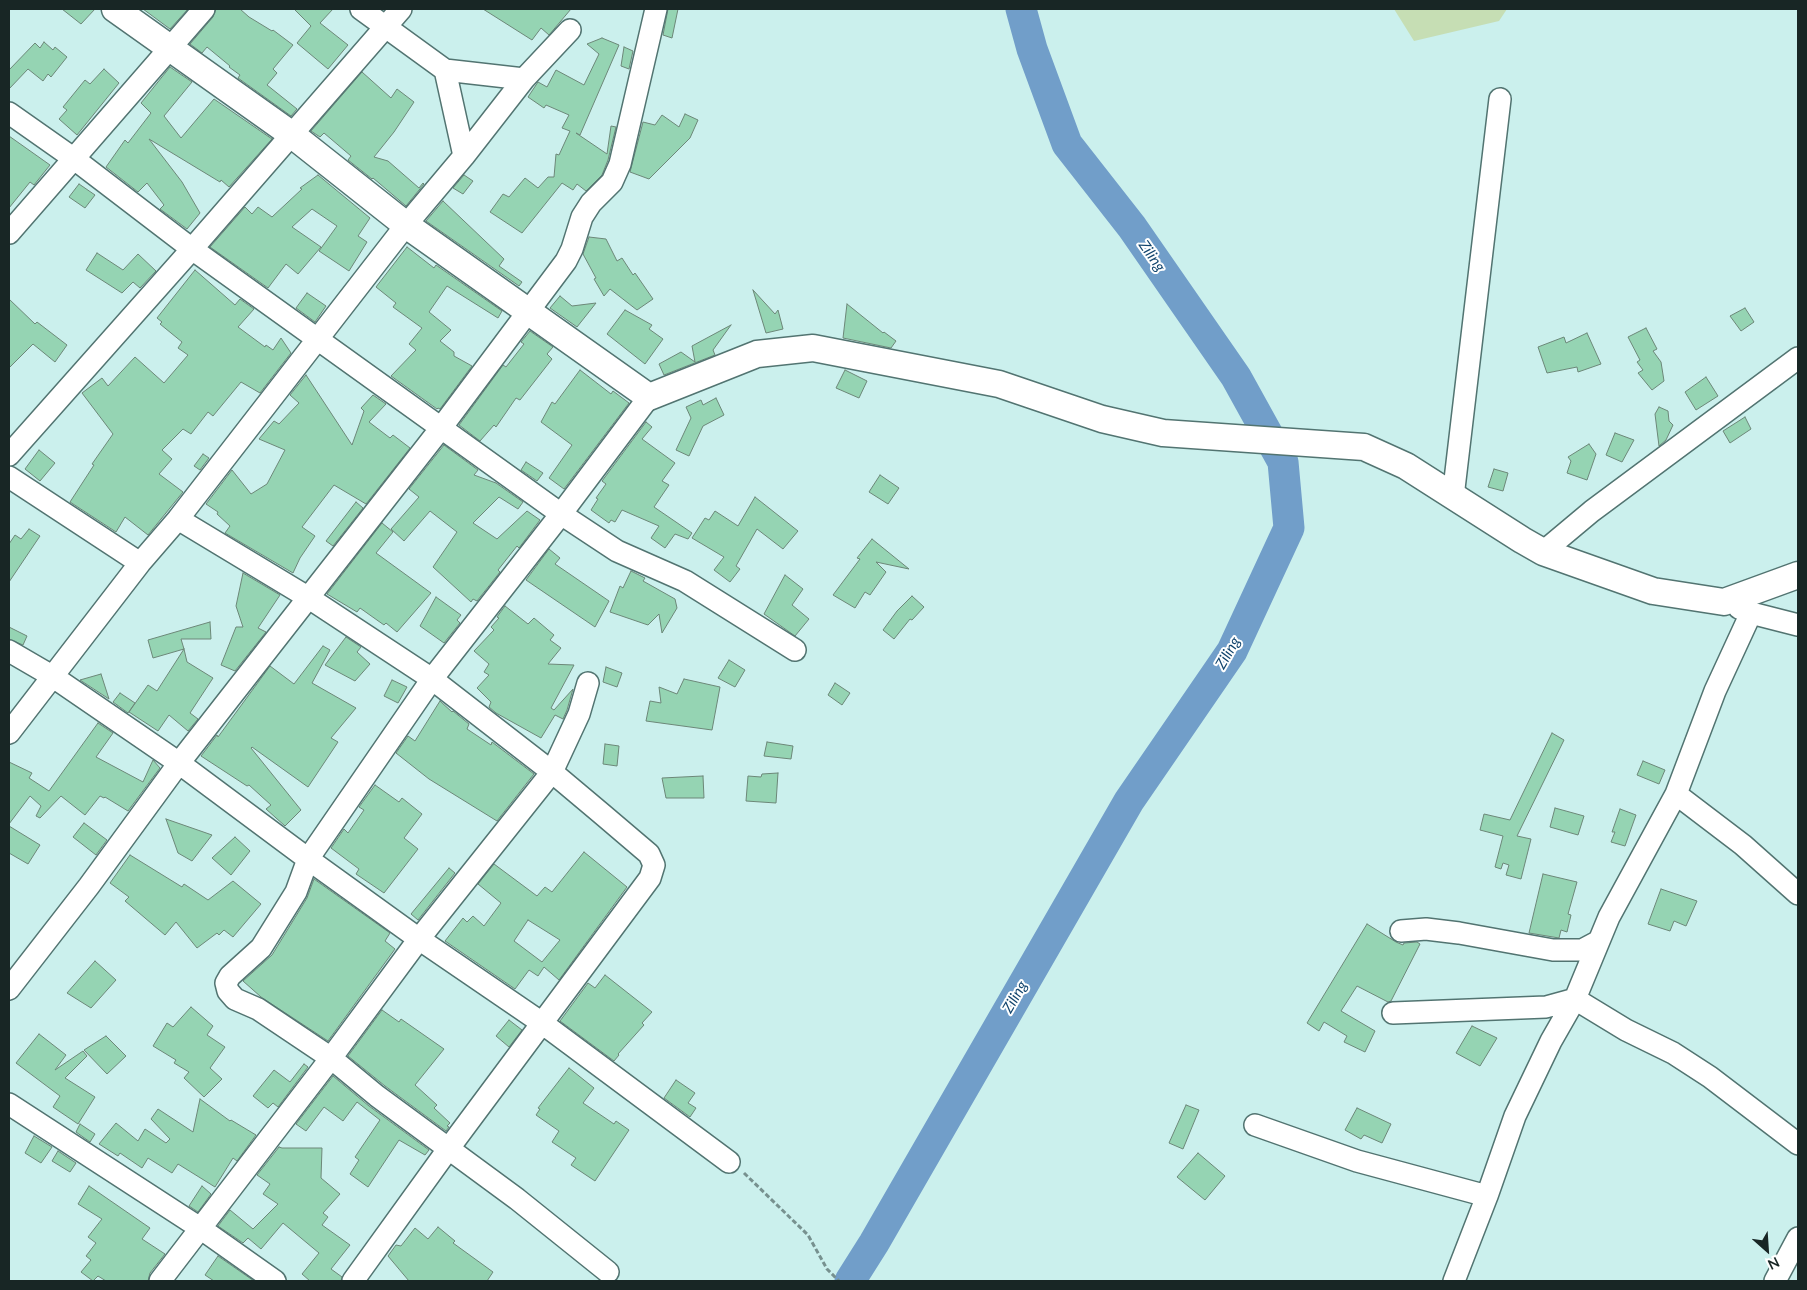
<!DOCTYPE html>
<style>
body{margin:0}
#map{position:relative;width:1807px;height:1290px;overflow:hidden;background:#cbf0ed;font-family:Lato,sans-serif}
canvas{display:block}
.frame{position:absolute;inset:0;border:10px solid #182625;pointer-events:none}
.north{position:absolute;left:1742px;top:1225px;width:50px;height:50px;-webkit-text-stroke:4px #fff;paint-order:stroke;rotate:154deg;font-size:14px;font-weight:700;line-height:20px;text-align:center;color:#182625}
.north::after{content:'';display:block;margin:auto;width:18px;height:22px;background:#182625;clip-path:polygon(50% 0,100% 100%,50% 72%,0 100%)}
</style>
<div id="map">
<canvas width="1807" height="1290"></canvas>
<div class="frame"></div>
<div class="north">N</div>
</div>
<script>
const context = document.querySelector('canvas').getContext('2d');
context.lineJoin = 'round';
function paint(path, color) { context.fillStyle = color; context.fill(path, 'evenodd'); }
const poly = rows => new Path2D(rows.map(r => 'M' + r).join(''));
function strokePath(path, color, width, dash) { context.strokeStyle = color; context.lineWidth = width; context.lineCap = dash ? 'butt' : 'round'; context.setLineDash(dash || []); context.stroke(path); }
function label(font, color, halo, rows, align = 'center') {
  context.font = font + ' Lato,sans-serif'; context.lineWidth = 4; context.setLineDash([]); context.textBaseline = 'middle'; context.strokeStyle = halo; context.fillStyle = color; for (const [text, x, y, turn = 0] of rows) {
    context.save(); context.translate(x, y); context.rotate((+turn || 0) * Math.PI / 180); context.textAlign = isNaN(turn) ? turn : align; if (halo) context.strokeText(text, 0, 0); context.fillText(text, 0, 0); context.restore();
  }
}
paint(poly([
 [1394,9,1507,9,1499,21,1414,41]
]), '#c6deb4');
strokePath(poly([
 [850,1281,874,1243,1129,801,1232,651,1289,528,1283,462,1236,377,1132,227,1067,144,1032,49,1021,9]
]), '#719ec9', 31);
const building = poly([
 [62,9,95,9,81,24,62,9],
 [143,9,188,9,170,29,143,9],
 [216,9,240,9,249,17,272,31,273,30,293,45,273,69,277,73,267,85,297,109,291,116,238,78,240,75,229,67,230,66,207,47,202,53,190,44,213,17,216,9],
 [294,9,333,9,320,23,348,45,328,69,297,43,311,26,294,9],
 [483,9,571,9,549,35,541,28,532,40,483,9],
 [668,9,678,9,672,38,663,35,668,9],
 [602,38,619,45,580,135,576,133,607,154,611,126,616,127,608,160,602,175,586,191,577,184,573,190,562,183,522,233,490,212,503,194,509,197,525,178,538,188,548,177,554,177,556,154,559,155,570,131,562,128,569,115,546,105,544,108,528,97,538,82,547,87,556,70,584,85,599,54,587,44,602,38],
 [44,42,53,50,55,47,67,57,51,77,48,74,43,81,28,69,9,89,9,70,35,43,40,48,44,42],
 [624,47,633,51,629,69,621,66,624,47],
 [170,67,192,82,164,116,181,138,214,99,272,139,229,187,221,180,220,182,149,139,182,182,200,213,187,229,160,209,164,205,147,183,138,192,106,167,125,140,128,143,151,113,141,103,170,67],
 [104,69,119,83,77,135,59,119,67,110,63,107,85,80,90,84,104,69],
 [362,72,391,98,397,89,414,102,394,132,374,157,388,161,419,188,423,183,424,184,406,206,373,178,372,179,348,160,351,156,324,133,320,137,311,131,362,72],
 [685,114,698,120,690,138,649,179,630,172,643,122,655,125,662,115,679,127,685,114],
 [9,136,50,165,34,185,30,182,9,208,9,136],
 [318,175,370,218,358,236,367,242,349,271,319,251,337,226,312,209,292,227,321,247,298,274,286,264,268,288,210,247,245,207,252,214,258,207,272,217,302,189,300,188,318,175],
 [464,175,473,181,463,194,453,188,464,175],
 [79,184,95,195,85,208,69,197,79,184],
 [443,201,504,259,499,266,522,282,519,286,426,221,443,201],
 [589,237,606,239,617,261,622,258,633,275,635,273,653,299,637,310,610,289,604,296,594,279,596,278,583,254,589,237],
 [407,247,434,268,436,265,502,311,498,318,447,286,429,312,451,330,440,341,454,352,454,356,472,366,440,409,438,408,437,409,391,376,416,350,409,344,422,328,393,307,396,303,376,287,407,247],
 [97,253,123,270,138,254,156,271,140,288,133,282,122,293,86,270,97,253],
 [195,270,235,305,240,299,254,309,238,327,265,347,266,345,273,350,281,338,291,353,260,393,241,382,213,416,208,412,191,434,183,429,162,450,172,459,159,474,183,492,148,535,125,517,116,532,70,502,94,465,92,464,113,434,82,393,102,378,108,386,135,357,164,383,188,355,178,348,182,342,160,324,162,322,157,318,195,270],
 [753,290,775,314,778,310,783,329,766,333,753,290],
 [307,293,326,306,315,322,296,308,307,293],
 [560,296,572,306,596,303,577,327,550,308,560,296],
 [9,299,35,324,37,322,67,345,55,362,33,344,9,368,9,299],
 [847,304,883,333,884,332,896,341,891,348,843,338,847,304],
 [1745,308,1754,322,1741,331,1730,316,1745,308],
 [625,310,652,325,649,329,663,339,645,364,607,334,625,310],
 [731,325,713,350,715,355,664,375,659,364,681,352,695,362,692,346,731,325],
 [1646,328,1657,349,1653,351,1661,362,1664,381,1652,390,1638,373,1643,370,1637,362,1640,360,1628,337,1646,328],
 [530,331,553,347,547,354,552,359,520,400,516,398,496,427,494,425,480,441,459,425,503,365,506,367,524,344,521,342,530,331],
 [1587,333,1601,364,1578,372,1577,367,1547,373,1538,347,1564,337,1566,343,1587,333],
 [580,370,611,394,613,391,629,403,564,489,549,478,572,445,541,422,552,402,555,404,580,370],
 [845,370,867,381,859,398,836,388,845,370],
 [306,375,352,445,364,411,361,408,373,395,386,404,369,422,390,438,393,435,410,448,366,504,334,485,302,527,315,536,300,558,293,573,225,533,230,526,217,514,218,512,206,504,232,470,251,494,267,484,285,450,259,439,274,421,279,424,299,403,290,395,306,375],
 [1706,377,1718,396,1696,410,1685,392,1706,377],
 [716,398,724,415,703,426,689,456,676,450,691,418,686,407,701,400,703,405,716,398],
 [1659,407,1668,411,1669,421,1673,425,1666,440,1659,446,1655,414,1659,407],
 [1745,417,1751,429,1730,443,1723,431,1745,417],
 [646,422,652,427,642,439,675,463,662,481,669,485,654,507,692,533,688,539,675,534,665,548,651,538,659,526,622,510,615,522,611,520,609,523,591,510,598,499,596,498,606,484,602,481,646,422],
 [1615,433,1634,440,1622,462,1606,455,1615,433],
 [1589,444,1596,454,1587,480,1567,473,1571,461,1568,457,1589,444],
 [444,445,478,470,474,475,496,483,523,502,518,509,499,497,473,523,497,539,527,511,540,520,519,548,517,546,498,570,500,572,477,601,473,599,471,602,433,567,457,532,430,511,404,541,391,529,419,497,409,489,444,445],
 [39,450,55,463,40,481,25,469,39,450],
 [203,454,209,458,200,470,194,466,203,454],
 [526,462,543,473,537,481,521,470,526,462],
 [1494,469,1508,473,1503,491,1488,487,1494,469],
 [880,475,899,488,888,504,869,492,880,475],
 [755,497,798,531,783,549,757,529,736,566,740,569,730,582,714,570,724,557,692,538,705,518,709,520,715,511,738,526,755,497],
 [356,502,363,508,333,546,326,541,356,502],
 [382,523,393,532,376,553,431,593,397,632,386,623,384,625,360,608,357,612,327,594,382,523],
 [29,529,40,536,9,582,9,544,15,535,21,539,29,529],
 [872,539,909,569,876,562,886,572,870,595,865,592,855,608,833,595,860,559,857,558,872,539],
 [549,549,560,558,555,564,609,601,595,627,526,580,549,549],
 [631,571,645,578,643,581,675,599,677,608,662,633,659,614,648,625,610,612,620,586,623,588,631,571],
 [243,573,280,595,258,628,266,632,235,671,221,665,236,627,243,627,236,606,243,573],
 [785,575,803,589,792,605,809,619,795,636,764,614,785,575],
 [912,596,924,607,912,620,910,619,894,639,883,630,897,611,912,596],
 [436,597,461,615,457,620,460,623,444,643,420,626,436,597],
 [505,606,528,624,534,618,554,635,550,640,561,648,548,664,574,665,551,708,554,710,573,689,567,710,563,719,555,715,541,738,496,713,489,707,491,702,477,688,489,675,484,672,489,664,474,651,494,630,491,627,499,618,497,617,505,606],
 [210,622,211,639,181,639,184,649,153,658,148,640,210,622],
 [9,627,27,636,23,645,9,639,9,627],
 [346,637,361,647,357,652,370,664,355,681,325,665,346,637],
 [323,646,330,650,312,683,356,708,331,738,338,742,308,787,252,747,251,748,301,810,285,826,266,809,271,805,249,785,247,786,201,756,217,735,218,737,270,666,294,684,323,646],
 [184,649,187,662,213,678,190,713,198,719,188,731,169,715,158,731,129,712,148,685,157,691,184,649],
 [729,660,745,670,735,687,718,678,729,660],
 [606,667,622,673,617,687,603,682,606,667],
 [101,674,109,699,80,680,101,674],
 [684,679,720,687,712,730,646,721,650,701,661,703,659,687,677,694,684,679],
 [392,680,407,687,398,703,384,696,392,680],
 [835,683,850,693,842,705,828,695,835,683],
 [120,693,135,703,128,713,113,702,120,693],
 [440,701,452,712,453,711,469,724,467,729,491,745,492,742,534,774,497,821,429,779,396,753,408,736,415,741,440,701],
 [98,723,113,733,96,757,143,782,153,760,160,768,128,811,105,797,104,798,100,796,85,815,61,796,40,818,36,816,41,806,30,796,9,824,9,762,32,773,29,778,49,791,98,723],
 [1552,733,1564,740,1517,836,1531,839,1521,879,1506,875,1509,865,1503,863,1501,869,1495,867,1503,836,1480,830,1484,814,1510,820,1552,733],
 [767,742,793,746,791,759,764,756,767,742],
 [605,744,619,746,617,766,603,764,605,744],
 [1643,761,1665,770,1659,784,1637,775,1643,761],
 [778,773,776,803,746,801,748,776,761,777,762,774,778,773],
 [703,776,704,798,666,798,662,778,703,776],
 [375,785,399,802,402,798,422,814,404,838,418,849,384,893,356,874,359,869,331,848,344,829,348,833,364,810,359,807,375,785],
 [1555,808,1584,816,1578,835,1550,827,1555,808],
 [1620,809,1636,815,1625,846,1611,842,1615,832,1612,832,1620,809],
 [166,819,212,835,192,861,178,853,166,819],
 [84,823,107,840,96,855,73,837,84,823],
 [9,826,40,845,28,864,9,853,9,826],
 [235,837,250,851,231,875,212,858,235,837],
 [584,852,627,887,559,980,544,967,538,976,529,970,515,989,445,941,463,918,467,922,473,916,484,926,501,903,478,884,494,864,537,896,545,887,552,892,584,852],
 [528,920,560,940,542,962,514,941,528,920],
 [130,855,182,887,184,884,208,900,233,881,261,904,233,937,224,930,219,935,217,933,197,948,176,922,165,935,125,901,129,897,110,883,130,855],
 [449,868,455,873,418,920,411,914,449,868],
 [1543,874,1577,882,1568,914,1571,915,1567,932,1561,930,1559,938,1529,933,1543,874],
 [314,879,390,933,385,941,395,949,328,1041,261,997,243,981,272,955,307,898,314,879],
 [1661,889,1697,901,1686,926,1674,921,1670,931,1648,924,1661,889],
 [1367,924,1396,942,1403,945,1404,943,1417,942,1420,944,1391,1001,1388,1002,1357,986,1341,1011,1375,1031,1365,1052,1344,1042,1347,1036,1324,1022,1319,1031,1307,1023,1367,924],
 [95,961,116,980,91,1008,67,993,95,961],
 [605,975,652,1012,642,1023,644,1025,618,1054,619,1055,614,1061,560,1021,588,983,595,988,605,975],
 [191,1007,213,1026,207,1035,225,1047,210,1068,222,1079,204,1097,184,1078,189,1072,174,1063,176,1060,153,1046,167,1023,173,1027,191,1007],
 [382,1010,399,1022,401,1019,444,1049,415,1085,437,1105,434,1108,450,1123,447,1126,449,1127,446,1131,385,1086,348,1056,382,1010],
 [509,1020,522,1030,509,1047,496,1036,509,1020],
 [1472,1026,1497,1038,1480,1066,1456,1053,1472,1026],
 [39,1034,66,1055,55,1070,83,1051,87,1056,65,1078,95,1097,78,1124,53,1107,60,1096,16,1063,39,1034],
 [106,1036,126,1056,107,1074,84,1050,106,1036],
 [304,1064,308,1067,278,1107,273,1103,268,1108,253,1096,274,1070,290,1082,304,1064],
 [569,1068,594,1088,583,1103,614,1124,616,1121,629,1130,595,1181,571,1165,576,1158,552,1142,559,1131,536,1115,540,1109,538,1108,569,1068],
 [333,1076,369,1106,429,1150,425,1155,399,1140,368,1187,350,1174,359,1160,355,1157,380,1120,357,1102,343,1121,324,1107,306,1131,296,1124,333,1076],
 [676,1080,695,1093,688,1103,696,1108,690,1117,664,1098,676,1080],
 [200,1099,230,1121,231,1120,256,1135,237,1161,233,1158,215,1187,178,1164,172,1173,148,1158,142,1168,120,1153,118,1156,99,1144,116,1123,138,1141,145,1129,166,1143,170,1139,151,1119,158,1109,193,1132,200,1099],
 [1186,1105,1199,1110,1183,1149,1169,1143,1186,1105],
 [1357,1108,1391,1124,1382,1143,1364,1135,1361,1139,1345,1130,1357,1108],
 [80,1124,95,1134,90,1142,76,1132,80,1124],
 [34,1136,52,1147,41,1163,25,1153,34,1136],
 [279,1147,282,1148,322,1148,321,1178,340,1194,323,1213,328,1217,322,1225,350,1245,331,1269,342,1277,341,1281,310,1281,302,1274,319,1253,283,1223,261,1249,248,1238,243,1243,218,1226,230,1210,253,1229,278,1204,263,1194,270,1184,257,1175,279,1147],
 [58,1151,76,1163,70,1172,52,1161,58,1151],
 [1198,1153,1225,1176,1205,1200,1177,1177,1198,1153],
 [89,1186,150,1228,142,1239,165,1254,150,1273,148,1281,106,1281,98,1276,93,1281,81,1272,91,1260,86,1256,96,1243,88,1237,102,1219,78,1204,89,1186],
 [202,1186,211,1194,198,1212,189,1206,202,1186],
 [438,1227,455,1241,453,1243,493,1272,487,1281,409,1281,388,1256,396,1245,401,1246,415,1228,428,1239,438,1227],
 [218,1256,254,1281,214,1281,205,1275,218,1256]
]);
paint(building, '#95d4b3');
strokePath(building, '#6c8778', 1);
const minor = poly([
 [361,9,445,70,524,79],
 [445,70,464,156],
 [9,113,73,158,192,249,561,514,617,551,685,581,795,650],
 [9,233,204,9],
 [9,455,192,249,401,9],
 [9,477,140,563],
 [1453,497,1500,99],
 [178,519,309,598,432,679,552,772,602,814,649,854,654,865,650,878,449,1148,353,1281],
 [1543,552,1592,511,1798,358],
 [1739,608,1751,613,1798,625],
 [9,651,52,676,179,763,308,859,419,939,542,1023,729,1162],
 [9,733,140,563,178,519,406,225,464,156,524,79,570,30],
 [1676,794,1743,845,1798,894],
 [1401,931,1426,929,1459,933,1553,950,1582,950,1599,941],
 [9,989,89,886,179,763,441,428,566,261,572,249,582,217,591,203,612,182,620,164,656,9],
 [1393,1013,1546,1007,1575,999,1626,1030,1673,1053,1710,1077,1798,1144],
 [9,1104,200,1228,275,1281],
 [1255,1125,1357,1161,1487,1196],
 [608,1272,517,1199,377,1096,331,1058,258,1009,235,999,228,991,226,983,230,976,261,948,296,892,308,859,432,679,561,514,649,397],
 [160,1281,331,1058,419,939,552,772,579,714,588,683],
 [1454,1281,1487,1196,1515,1116,1551,1041,1575,999,1609,917,1676,794,1715,691,1751,613],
 [1775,1281,1798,1238]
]);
const major = poly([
 [115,9,291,134,406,225,649,397,757,354,813,348,999,384,1102,419,1163,433,1364,447,1406,466,1522,540,1543,552,1653,591,1724,602,1798,575]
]);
strokePath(minor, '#527471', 24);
strokePath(major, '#527471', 29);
strokePath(poly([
 [744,1173,808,1235,827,1269,839,1281]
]), '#77918f', 3, [5, 2.5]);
strokePath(minor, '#fff', 21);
strokePath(major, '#fff', 26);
label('italic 15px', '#12456e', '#fff', [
 ["Ziling",1152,256,55],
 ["Ziling",1228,653,-60],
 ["Ziling",1015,997,-60]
]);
</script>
